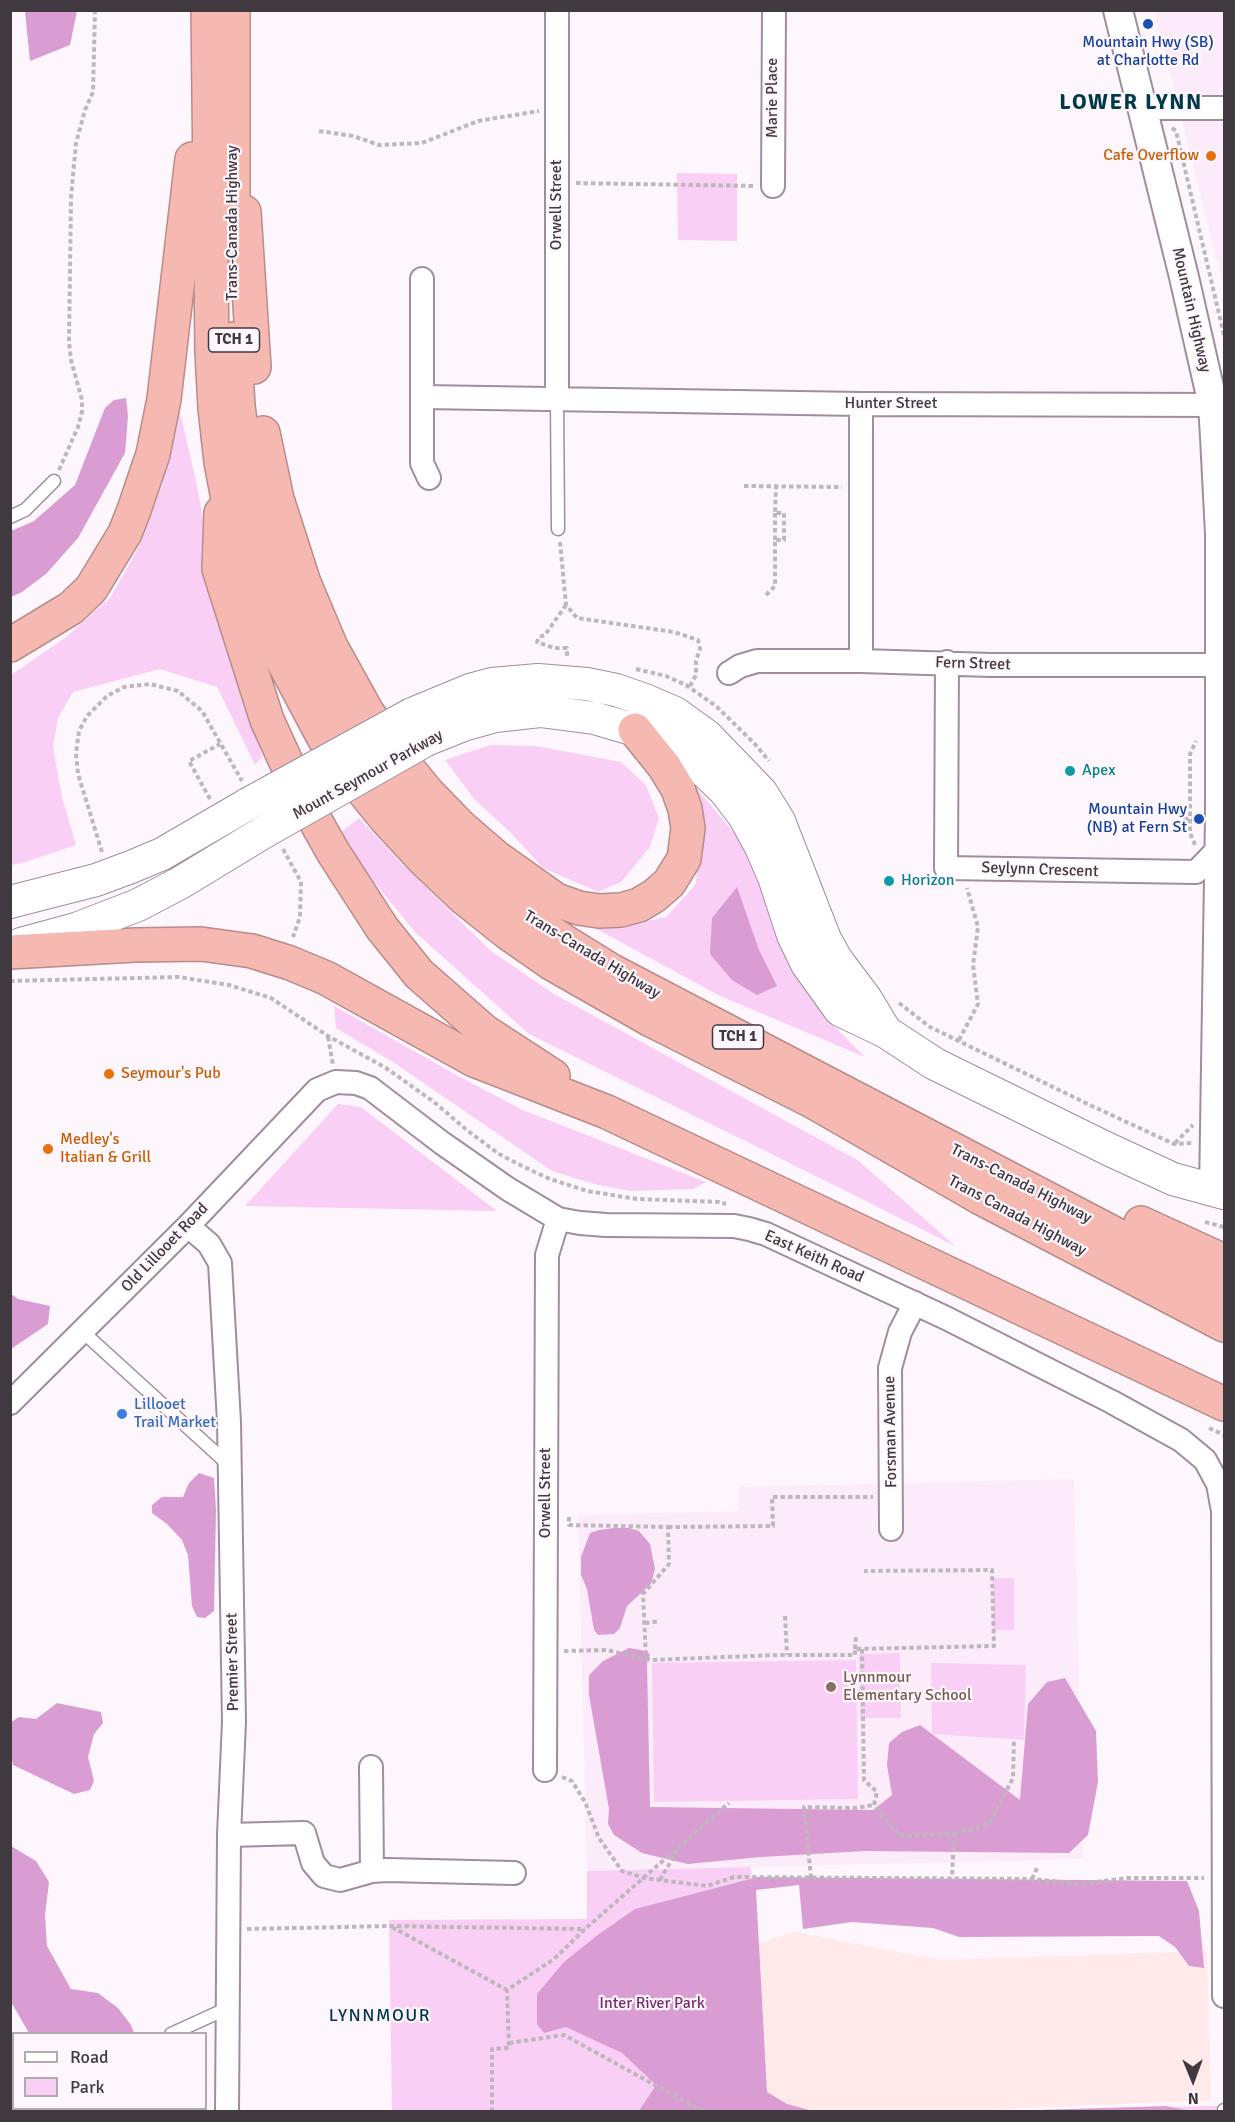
<!DOCTYPE html>
<style>
body{margin:0}
#map{position:relative;width:1235px;height:2122px;overflow:hidden;background:#fef6fd;font-family:Signika,sans-serif}
canvas{display:block}
.frame{position:absolute;inset:0;border:12px solid #413940;pointer-events:none}
.legend{position:absolute;left:12px;top:2032px;width:195px;height:78px;box-sizing:border-box;background:#fef6fd;border:2px solid #b2aab1;margin:0;padding:8px 10px;list-style:none;font-size:18px;color:#413940}
.legend li{display:flex;align-items:center;gap:12px;height:30px}
.legend b{width:30px;border:2px solid #b2aab1}
.north{position:absolute;left:1163px;top:2050px;width:60px;height:60px;-webkit-text-stroke:4px #fef6fd;paint-order:stroke;rotate:179deg;font-size:16px;font-weight:700;line-height:24px;text-align:center;color:#413940}
.north::after{content:'';display:block;margin:auto;width:21px;height:27px;background:#413940;clip-path:polygon(50% 0,100% 100%,50% 72%,0 100%)}
</style>
<div id="map">
<canvas width="1235" height="2122"></canvas>
<div class="frame"></div>
<ul class="legend">
<li><b style="height:8px;background:#fff"></b>Road</li>
<li><b style="height:16px;background:#f9cff5"></b>Park</li>
</ul>
<div class="north">N</div>
</div>
<script>
const context = document.querySelector('canvas').getContext('2d');
context.lineJoin = 'round';
function paint(path, color) { context.fillStyle = color; context.fill(path, 'evenodd'); }
const poly = rows => new Path2D(rows.map(r => 'M' + r).join(''));
function strokePath(path, color, width, dash) { context.strokeStyle = color; context.lineWidth = width; context.lineCap = dash ? 'butt' : 'round'; context.setLineDash(dash || []); context.stroke(path); }
function label(font, color, halo, rows, align = 'center') {
  context.font = font + ' Signika,sans-serif'; context.lineWidth = 4.5; context.setLineDash([]); context.textBaseline = 'middle'; context.strokeStyle = halo; context.fillStyle = color; for (const [text, x, y, turn = 0] of rows) {
    context.save(); context.translate(x, y); context.rotate((+turn || 0) * Math.PI / 180); context.textAlign = isNaN(turn) ? turn : align; if (halo) context.strokeText(text, 0, 0); context.fillText(text, 0, 0); context.restore();
  }
}
paint(poly([
 [1154,11,1224,11,1224,290,1169,68],
 [1074,1479,1083,1859,587,1871,578,1515,739,1511,739,1487]
]), '#fcecfa');
paint(poly([
 [795,1932,940,1960,1207,1951,1211,2100,960,2111,787,2111,767,2093,758,1943]
]), '#ffe9e9');
paint(poly([
 [677,173,737,174,737,241,678,240],
 [177,399,196,481,213,575,262,757,255,765,217,687,160,669,73,692,58,718,53,747,62,797,76,845,22,863,11,865,11,675,65,638,110,598,136,552,162,485],
 [491,745,536,746,621,762,646,785,659,818,650,847,621,882,598,892,543,868,511,833,475,800,445,760],
 [691,782,736,835,758,875,802,978,824,1016,865,1057,720,996,580,920,626,925,666,917,696,884,699,846],
 [359,818,403,865,491,951,554,994,859,1161,955,1246,854,1195,529,1034,416,933,336,836],
 [334,1006,460,1077,523,1110,706,1182,694,1189,630,1191,594,1184,552,1171,393,1062,336,1028],
 [338,1104,361,1107,497,1211,245,1206],
 [993,1578,1014,1578,1014,1630,993,1630],
 [900,1653,901,1718,860,1718,859,1654],
 [856,1660,858,1799,654,1802,652,1663],
 [931,1663,1026,1665,1024,1740,932,1734],
 [751,1867,764,2088,776,2111,392,2111,389,1920,587,1919,587,1871],
 [1204,2106,1224,2106,1224,2112,1056,2112]
]), '#f9cff5');
paint(poly([
 [25,11,77,11,70,45,30,61],
 [126,398,128,416,125,453,78,538,46,574,22,592,11,597,11,531,34,521,75,485,105,408,114,400],
 [737,887,759,950,777,986,757,995,732,980,710,954,712,918],
 [11,1294,18,1299,50,1306,48,1324,11,1349],
 [199,1473,214,1478,216,1510,214,1611,205,1618,197,1617,192,1606,188,1555,182,1540,167,1524,152,1513,152,1505,162,1497,183,1497,189,1483],
 [614,1528,629,1528,639,1531,650,1544,655,1569,651,1584,627,1606,620,1628,614,1634,598,1635,594,1630,587,1589,581,1575,581,1557,590,1533,599,1530],
 [629,1648,641,1650,650,1654,647,1663,650,1807,873,1810,892,1795,887,1765,889,1743,902,1732,920,1725,1020,1800,1028,1704,1047,1682,1065,1678,1096,1731,1098,1782,1088,1835,1069,1853,865,1851,761,1857,688,1864,642,1853,614,1835,608,1824,609,1809,589,1695,589,1675,603,1661],
 [57,1703,101,1712,103,1723,94,1734,88,1757,94,1781,90,1790,74,1794,13,1765,11,1754,11,1722,19,1717,36,1719],
 [11,1846,36,1861,49,1882,45,1915,47,1946,71,1989,98,1993,118,2008,131,2025,134,2033,29,2033,11,2002],
 [758,1877,1187,1881,1199,1911,1204,1968,1189,1966,1175,1947,1159,1936,959,1937,933,1928,852,1922,803,1929,799,1885,756,1890,767,2092,787,2104,813,2111,639,2111,656,2085,622,2053,566,2027,544,2033,537,2024,537,1994,564,1962,599,1934,635,1909],
 [1166,2106,1190,2111,1007,2111]
]), '#d99cd3');
const service = poly([
 [557,400,558,529],
 [10,517,25,510,54,481],
 [83,1332,229,1465],
 [171,2034,228,2008],
 [164,2108,164,2112],
 [1224,2112,1224,2110]
]);
const minor = poly([
 [1141,108,1224,108],
 [773,186,774,10],
 [422,279,422,463,429,478],
 [423,397,861,404,1224,405],
 [557,400,557,10],
 [861,661,861,404],
 [947,662,946,868,1196,872,1219,848],
 [729,673,740,666,757,661,861,661,991,665,1219,665],
 [188,1226,209,1244,220,1263,229,1422,234,1722,229,1835,227,2112],
 [10,1403,188,1226,317,1090,336,1082,356,1083,370,1088,442,1143,508,1189,558,1219,580,1223,606,1225,734,1226,749,1229,766,1234,946,1318,1112,1402,1181,1440,1205,1460,1218,1484,1223,1511,1224,1996],
 [891,1529,890,1368,900,1332,915,1303],
 [371,1767,372,1871],
 [545,1770,547,1255,558,1219],
 [229,1835,304,1833,313,1863,324,1876,340,1880,372,1871,387,1870,514,1873]
]);
const tertiary = poly([
 [1118,10,1184,277,1213,405,1215,437,1220,534,1220,815,1214,1191]
]);
const secondary = poly([
 [412,714,470,690,492,684,538,680,587,684,616,690,645,700,675,713,707,736,761,792,779,821,825,939,836,959,866,999,886,1032],
 [426,740,466,724,495,716,540,711,594,718,635,730,660,741,700,767,725,791,744,816,760,845,774,877,793,935,807,964,840,1010,886,1032,935,1064,1108,1149,1173,1179,1224,1193],
 [10,902,96,880,131,867,162,854,248,804],
 [21,944,76,929,138,905,180,883,264,832]
]);
const motorway = poly([
 [208,10,212,352,215,408,221,462,231,515,246,566,274,644,324,738,352,777,386,819,424,860,464,898,508,933,551,963,651,1020,812,1101,979,1197,1224,1325],
 [244,212,254,367],
 [233,237,233,10],
 [234,339,238,406,245,459,255,510,269,558,302,645,345,725,371,762,405,803,442,843,480,879,523,913,565,942,612,971,1224,1291],
 [263,433,277,499,304,583,331,647,367,712,401,760,427,792,460,826,497,858,556,900,579,908,599,911,621,910,639,905,654,896,669,883,684,859,688,828,685,809,678,789,664,766,635,730],
 [221,513,219,569,267,720,302,797,333,852,382,928,419,974,484,1031,553,1076],
 [10,645,71,608,91,589,125,533,134,510,153,454,164,399,192,159],
 [10,952,135,945,201,944,252,951,290,963,326,978,474,1060,607,1112,1224,1404],
 [1141,1223,1224,1261]
]);
strokePath(service, '#a08d9e', 15);
strokePath(minor, '#a08d9e', 26);
strokePath(tertiary, '#a08d9e', 32);
strokePath(secondary, '#a08d9e', 34);
strokePath(motorway, '#b78c8a', 36);
strokePath(poly([
 [1172,128,1176,131,1224,335],
 [319,131,353,136,379,145,422,143,478,121,539,111],
 [576,183,754,186],
 [59,470,78,427,82,412,82,400,71,360,69,342,71,198,76,143,85,110,93,92,95,10],
 [744,486,842,487],
 [775,513,775,540],
 [560,542,566,605,577,618,674,632,698,640,700,649,696,661,696,675,689,688],
 [766,595,775,586,775,540,784,540,784,513,775,513,776,486],
 [566,605,545,635,539,637,537,642,554,648,567,648,567,658],
 [636,669,666,676,686,685,716,706,754,743,769,761],
 [210,799,189,761,220,744],
 [1184,819,1198,819],
 [1195,845,1190,833,1190,754,1196,741],
 [283,849,301,882,300,917,293,937],
 [102,852,78,774,76,753,79,731,87,716,107,696,124,687,150,684,178,691,202,711,242,781],
 [10,981,179,977,229,985,271,998,328,1036,386,1068,434,1102,468,1131,499,1154,524,1167,550,1179,587,1191,637,1199,719,1202,726,1204],
 [899,1003,930,1027,1092,1106,1174,1144,1192,1143],
 [328,1037,333,1065],
 [959,1040,978,1004,973,965,978,927,967,888],
 [1175,1143,1193,1125],
 [1205,1222,1224,1227],
 [1209,1428,1224,1435],
 [569,1517,569,1525,668,1527,669,1564,643,1594,646,1659],
 [668,1527,773,1526,772,1497,873,1497],
 [785,1616,787,1655],
 [645,1623,660,1621],
 [855,1649,856,1635],
 [862,1649,864,1780,877,1792,874,1805,900,1836,954,1834,952,1878],
 [564,1651,607,1650,651,1660,778,1655,855,1655,855,1649,994,1646,992,1570,864,1571],
 [562,1777,572,1781,585,1802,599,1838,622,1871,644,1878,707,1886,734,1877,1032,1879,1080,1884,1128,1878,1204,1878],
 [954,1834,989,1824,1013,1778,1014,1739],
 [811,1878,804,1807,855,1808,874,1805],
 [1032,1879,1038,1866],
 [660,1880,678,1849],
 [392,1927,507,1990],
 [247,1929,389,1926,585,1929],
 [509,2043,564,2035,704,2112],
 [492,2112,492,2049,509,2048,507,1990,554,1959,585,1929,729,1803]
]), '#bfb7be', 4, [4.5, 3]);
strokePath(service, '#fff', 12);
strokePath(minor, '#fff', 22);
strokePath(tertiary, '#fff', 28);
strokePath(secondary, '#fff', 32);
strokePath(motorway, '#f6b9b2', 33);
const secondaryBridge = poly([
 [248,804,412,714],
 [264,832,426,740]
]);
strokePath(secondaryBridge, '#a08d9e', 34, []);
strokePath(secondaryBridge, '#fff', 32);
for (const [x, y, r, color] of [
 [1148,24,6,"#1a4fb4"],
 [1211,156,6,"#e8710a"],
 [1070,771,6,"#0f9aa8"],
 [1199,819,6,"#1a4fb4"],
 [889,881,6,"#0f9aa8"],
 [109,1074,6,"#e8710a"],
 [48,1149,6,"#e8710a"],
 [122,1414,6,"#3f7fe0"],
 [831,1687,6,"#8d6e63"]
]) { const dot = new Path2D(); dot.arc(x, y, r, 0, 2 * Math.PI); context.fillStyle = color; context.fill(dot); strokePath(dot, '#fef6fd', 2); }
for (const [x, y, w] of [
 [234,340,51],
 [738,1037,51]
]) { const box = new Path2D(); box.roundRect(x - w / 2, y - 12, w, 24, 4.5); context.fillStyle = '#fef6fd'; context.fill(box); strokePath(box, '#413940', 1.5); }
label('bold 15px', '#413940', null, [
 ["TCH 1",234,340],
 ["TCH 1",738,1037]
]);
label('16px', '#164399', '#fef6fd', [
 ["Mountain Hwy (SB)",1148,43],
 ["at Charlotte Rd",1148,61],
 ["Mountain Hwy",1187,810,"right"],
 ["(NB) at Fern St",1187,828,"right"]
]);
label('16px', '#413940', '#fef6fd', [
 ["Marie Place",773,98,-90],
 ["Orwell Street",557,205,-90],
 ["Trans-Canada Highway",233,223,-90],
 ["Mountain Highway",1191,310,77],
 ["Hunter Street",891,404],
 ["Fern Street",973,664,2],
 ["Mount Seymour Parkway",368,775,-29],
 ["Seylynn Crescent",1040,870,2],
 ["Trans-Canada Highway",592,955,31],
 ["Trans-Canada Highway",1021,1184,27],
 ["Trans Canada Highway",1017,1216,28],
 ["Old Lillooet Road",165,1248,-46],
 ["East Keith Road",814,1257,24],
 ["Forsman Avenue",891,1432,-91],
 ["Orwell Street",546,1493,-90],
 ["Premier Street",233,1662,-91]
]);
label('16px', '#c56008', '#fef6fd', [
 ["Cafe Overflow",1199,156,"right"],
 ["Seymour's Pub",121,1074],
 ["Medley's",60,1140],
 ["Italian & Grill",60,1158]
], 'left');
label('16px', '#0d838f', '#fef6fd', [
 ["Apex",1082,771],
 ["Horizon",901,881]
], 'left');
label('16px', '#366cbe', '#fef6fd', [
 ["Lillooet",134,1405],
 ["Trail Market",134,1423]
], 'left');
label('16px', '#785e54', '#fef6fd', [
 ["Lynnmour",843,1678],
 ["Elementary School",843,1696]
], 'left');
label('16px', '#752d71', '#fef6fd', [
 ["Inter River Park",652,2004]
]);
context.letterSpacing = '1.5px';
label('18px', '#003a4a', '#fef6fd', [
 ["LYNNMOUR",380,2016]
]);
context.letterSpacing = '0px';
context.letterSpacing = '1.5px';
label('bold 22px', '#003a4a', '#fef6fd', [
 ["LOWER LYNN",1131,103]
]);
context.letterSpacing = '0px';
</script>
